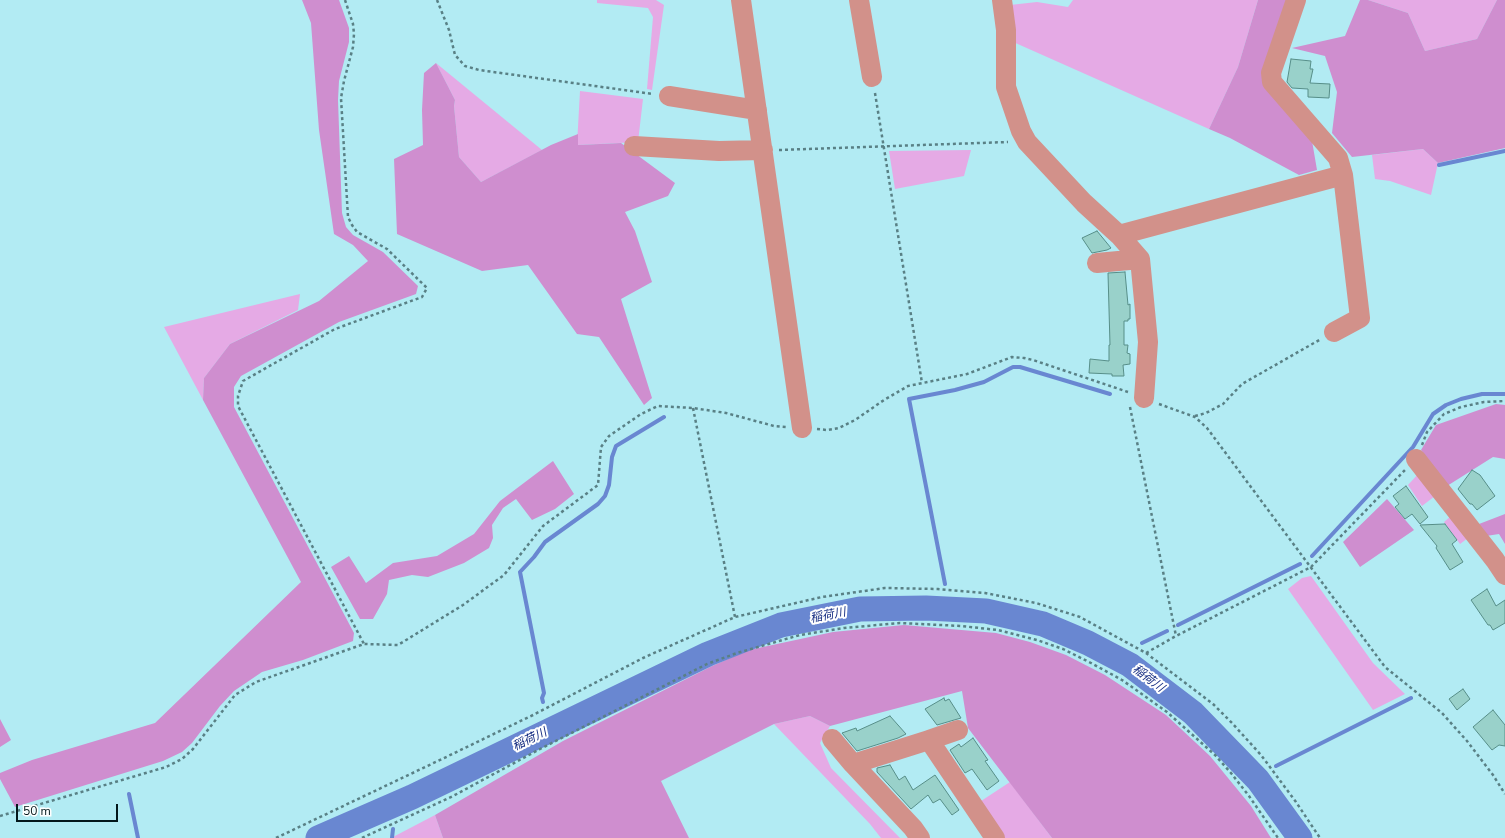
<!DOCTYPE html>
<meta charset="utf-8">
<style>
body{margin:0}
#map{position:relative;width:1505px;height:838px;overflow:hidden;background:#b2ebf3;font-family:"Nunito Sans",sans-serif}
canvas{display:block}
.scale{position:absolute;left:16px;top:804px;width:102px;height:18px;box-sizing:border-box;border:2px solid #02171a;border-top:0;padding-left:5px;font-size:12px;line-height:14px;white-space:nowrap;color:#02171a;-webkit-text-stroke:3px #fff;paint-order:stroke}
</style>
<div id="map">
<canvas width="1505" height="838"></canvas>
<div class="scale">50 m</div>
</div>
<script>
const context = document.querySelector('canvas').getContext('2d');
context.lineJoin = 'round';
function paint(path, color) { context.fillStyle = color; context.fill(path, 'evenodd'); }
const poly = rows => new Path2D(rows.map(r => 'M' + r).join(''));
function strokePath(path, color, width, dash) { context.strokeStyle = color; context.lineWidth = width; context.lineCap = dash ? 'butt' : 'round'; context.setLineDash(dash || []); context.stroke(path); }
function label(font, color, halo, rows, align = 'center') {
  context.font = font + ' "Nunito Sans","Noto Sans JP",sans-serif'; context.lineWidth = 4; context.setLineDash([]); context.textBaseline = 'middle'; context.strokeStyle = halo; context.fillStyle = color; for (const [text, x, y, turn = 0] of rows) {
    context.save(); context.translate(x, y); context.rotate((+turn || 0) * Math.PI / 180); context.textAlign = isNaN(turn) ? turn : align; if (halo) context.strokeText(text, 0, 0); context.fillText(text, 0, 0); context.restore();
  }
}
paint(poly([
 [597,0,656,0,664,5,652,90,647,89,653,17,648,8,597,3],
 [1073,0,1258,0,1238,67,1209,129,1011,41,1010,5,1037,2,1068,7],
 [1368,0,1497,0,1477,39,1425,51,1408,13],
 [436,63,542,150,481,182,459,157,454,106,455,100],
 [580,91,643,99,638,142,577,145],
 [1423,149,1438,163,1431,195,1390,181,1375,179,1372,155],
 [971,150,964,176,895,189,889,151],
 [300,294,298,310,230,344,204,378,203,400,164,327],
 [1419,473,1435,496,1422,506,1408,485],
 [1451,516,1468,538,1460,544,1444,522],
 [1311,576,1373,663,1405,694,1373,710,1288,589,1302,578],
 [810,716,830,726,820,743,831,768,900,838,881,838,870,824,774,724],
 [1010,782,1052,838,1003,838,978,803],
 [435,815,443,838,393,838,393,837]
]), '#e5aae5');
paint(poly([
 [302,0,339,0,349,28,349,42,339,81,338,100,342,213,346,227,353,235,383,252,418,286,416,294,339,322,241,376,234,387,234,407,354,633,353,641,303,660,262,672,234,691,220,706,192,743,182,752,163,761,15,807,0,779,0,773,32,760,155,723,301,582,203,400,204,378,230,344,319,301,368,261,353,245,334,234,319,130,311,23],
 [1258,0,1291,0,1267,70,1311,135,1317,170,1299,175,1230,138,1209,129,1238,67],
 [1360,0,1368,0,1408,13,1425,51,1477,39,1497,0,1505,0,1505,148,1438,163,1423,149,1352,157,1332,133,1337,92,1325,56,1292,48,1345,36],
 [436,63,455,100,454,106,459,157,481,182,551,145,578,134,578,145,621,143,675,183,668,196,625,212,635,231,652,282,621,299,652,398,644,405,599,337,577,334,528,265,482,271,397,234,394,159,423,145,422,110,424,73],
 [1496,404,1505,405,1505,459,1493,457,1447,486,1421,450,1436,425],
 [553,461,574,494,555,509,532,520,516,499,503,508,492,525,493,538,489,548,464,563,428,577,412,575,389,580,387,594,373,619,360,619,331,567,349,556,366,583,393,563,437,556,474,534,500,501],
 [1387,499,1414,530,1360,567,1343,542],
 [1505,514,1505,544,1499,534,1486,536,1479,524],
 [904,625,996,633,1030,642,1066,655,1105,675,1166,715,1210,756,1251,806,1271,838,1052,838,968,728,962,691,830,726,810,716,774,724,661,781,689,838,443,838,435,815,563,741,712,666,749,650,833,632],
 [0,719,11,740,0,747]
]), '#cf8ecf');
strokePath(poly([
 [1439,165,1505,151],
 [1312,556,1413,447,1433,414,1446,405,1461,399,1482,394,1505,394],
 [945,584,909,399,955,390,984,382,1013,367,1020,367,1110,394],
 [1178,625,1300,564],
 [1142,643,1167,631],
 [543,702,542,698,544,693,520,572,534,557,545,542,598,504,605,496,609,485,612,457,616,446,664,417],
 [1276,766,1411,698],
 [129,794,138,838],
 [392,838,393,829]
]), '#6987d1', 4);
strokePath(poly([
 [318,838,412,797,708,654,781,625,860,609,926,608,986,611,1043,624,1088,643,1130,665,1193,713,1258,780,1300,838]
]), '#6987d1', 25);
const building = poly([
 [1291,59,1311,61,1310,69,1313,69,1310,83,1330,84,1329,98,1308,97,1308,89,1292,88,1287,82,1291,59],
 [1097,231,1111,248,1107,250,1092,253,1082,238,1097,231],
 [1125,272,1128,305,1130,304,1130,319,1128,319,1128,321,1124,321,1124,345,1128,345,1127,353,1130,354,1130,364,1123,365,1124,376,1112,376,1112,374,1089,373,1090,359,1109,361,1109,345,1110,345,1108,273,1125,272],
 [1472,470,1480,475,1495,496,1477,510,1472,504,1470,504,1458,489,1472,470],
 [1406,486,1428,517,1420,524,1412,514,1405,519,1395,507,1399,504,1393,496,1406,486],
 [1445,524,1457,540,1452,544,1463,562,1450,570,1436,548,1437,546,1420,525,1445,524],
 [1487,589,1496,606,1505,600,1505,623,1493,630,1490,625,1488,625,1471,600,1487,589],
 [1463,689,1470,699,1457,710,1449,699,1463,689],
 [944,698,945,701,949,699,961,718,937,725,925,709,944,698],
 [1493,710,1505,725,1505,746,1499,745,1492,750,1473,727,1493,710],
 [890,716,906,734,898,738,857,751,842,733,856,728,857,731,890,716],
 [973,738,988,760,985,761,999,781,987,790,972,769,965,773,950,750,959,744,961,747,973,738],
 [890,765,899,780,905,776,913,790,935,775,959,810,952,815,940,799,933,803,928,795,911,809,877,772,877,768,890,765]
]);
paint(building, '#99d1ca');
strokePath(building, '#578e88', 1);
strokePath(poly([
 [345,0,353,24,354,34,353,47,344,81,341,98,348,217,352,225,357,232,387,249,427,288,422,297,335,329,243,381,238,396,238,406,364,644],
 [437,0,449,30,455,55,465,66,479,70,653,94],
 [875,93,922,383],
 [779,150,1008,142],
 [1159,404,1195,417,1207,428,1385,667,1442,713,1467,741,1493,775,1505,794],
 [1130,407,1176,636],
 [693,408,735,617],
 [1195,416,1206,413,1223,404,1242,384,1321,339],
 [817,429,827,430,839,428,855,420,884,400,908,386,967,374,1012,357,1024,358,1033,360,1128,392],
 [1422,445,1427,432,1444,414,1461,407,1484,402,1505,401],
 [1146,653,1213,704,1232,723,1261,755,1296,802,1320,838],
 [0,816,166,767,182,759,193,749,235,695,256,682,364,644,398,645,463,605,504,575,543,526,598,485,601,447,609,436,641,414,658,406,693,408,726,413,774,426,786,427],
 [276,838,442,759,533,715,643,658,735,617,822,597,885,588,938,589,985,593,1036,603,1080,617,1146,653,1176,636,1311,567,1405,470],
 [362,838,453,796,540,749,707,664,737,653,800,635,844,628,900,623,961,626,998,630,1037,640,1063,649,1091,663,1122,680,1167,712,1215,755,1231,773,1249,796,1278,838]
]), '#598085', 2.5, [3, 3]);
strokePath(poly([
 [741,0,802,428],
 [859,0,872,77],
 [1002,0,1006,30,1006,87,1021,131,1027,142,1084,203,1119,235,1140,259,1148,342,1144,398],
 [1296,0,1271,73,1272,82,1338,158,1343,175,1360,318,1334,332],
 [669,96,757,110],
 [634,146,719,151,763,150],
 [1119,235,1343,175],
 [1097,263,1140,259],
 [1416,459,1495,560,1505,575],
 [832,739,853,764],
 [929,740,958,730],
 [920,838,913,828,853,764,929,740,995,838]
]), '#d2918a', 20);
label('italic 12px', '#152c81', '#fff', [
 ["稲荷川",828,616,-11],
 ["稲荷川",1148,679,37],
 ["稲荷川",530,740,-26]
]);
</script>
